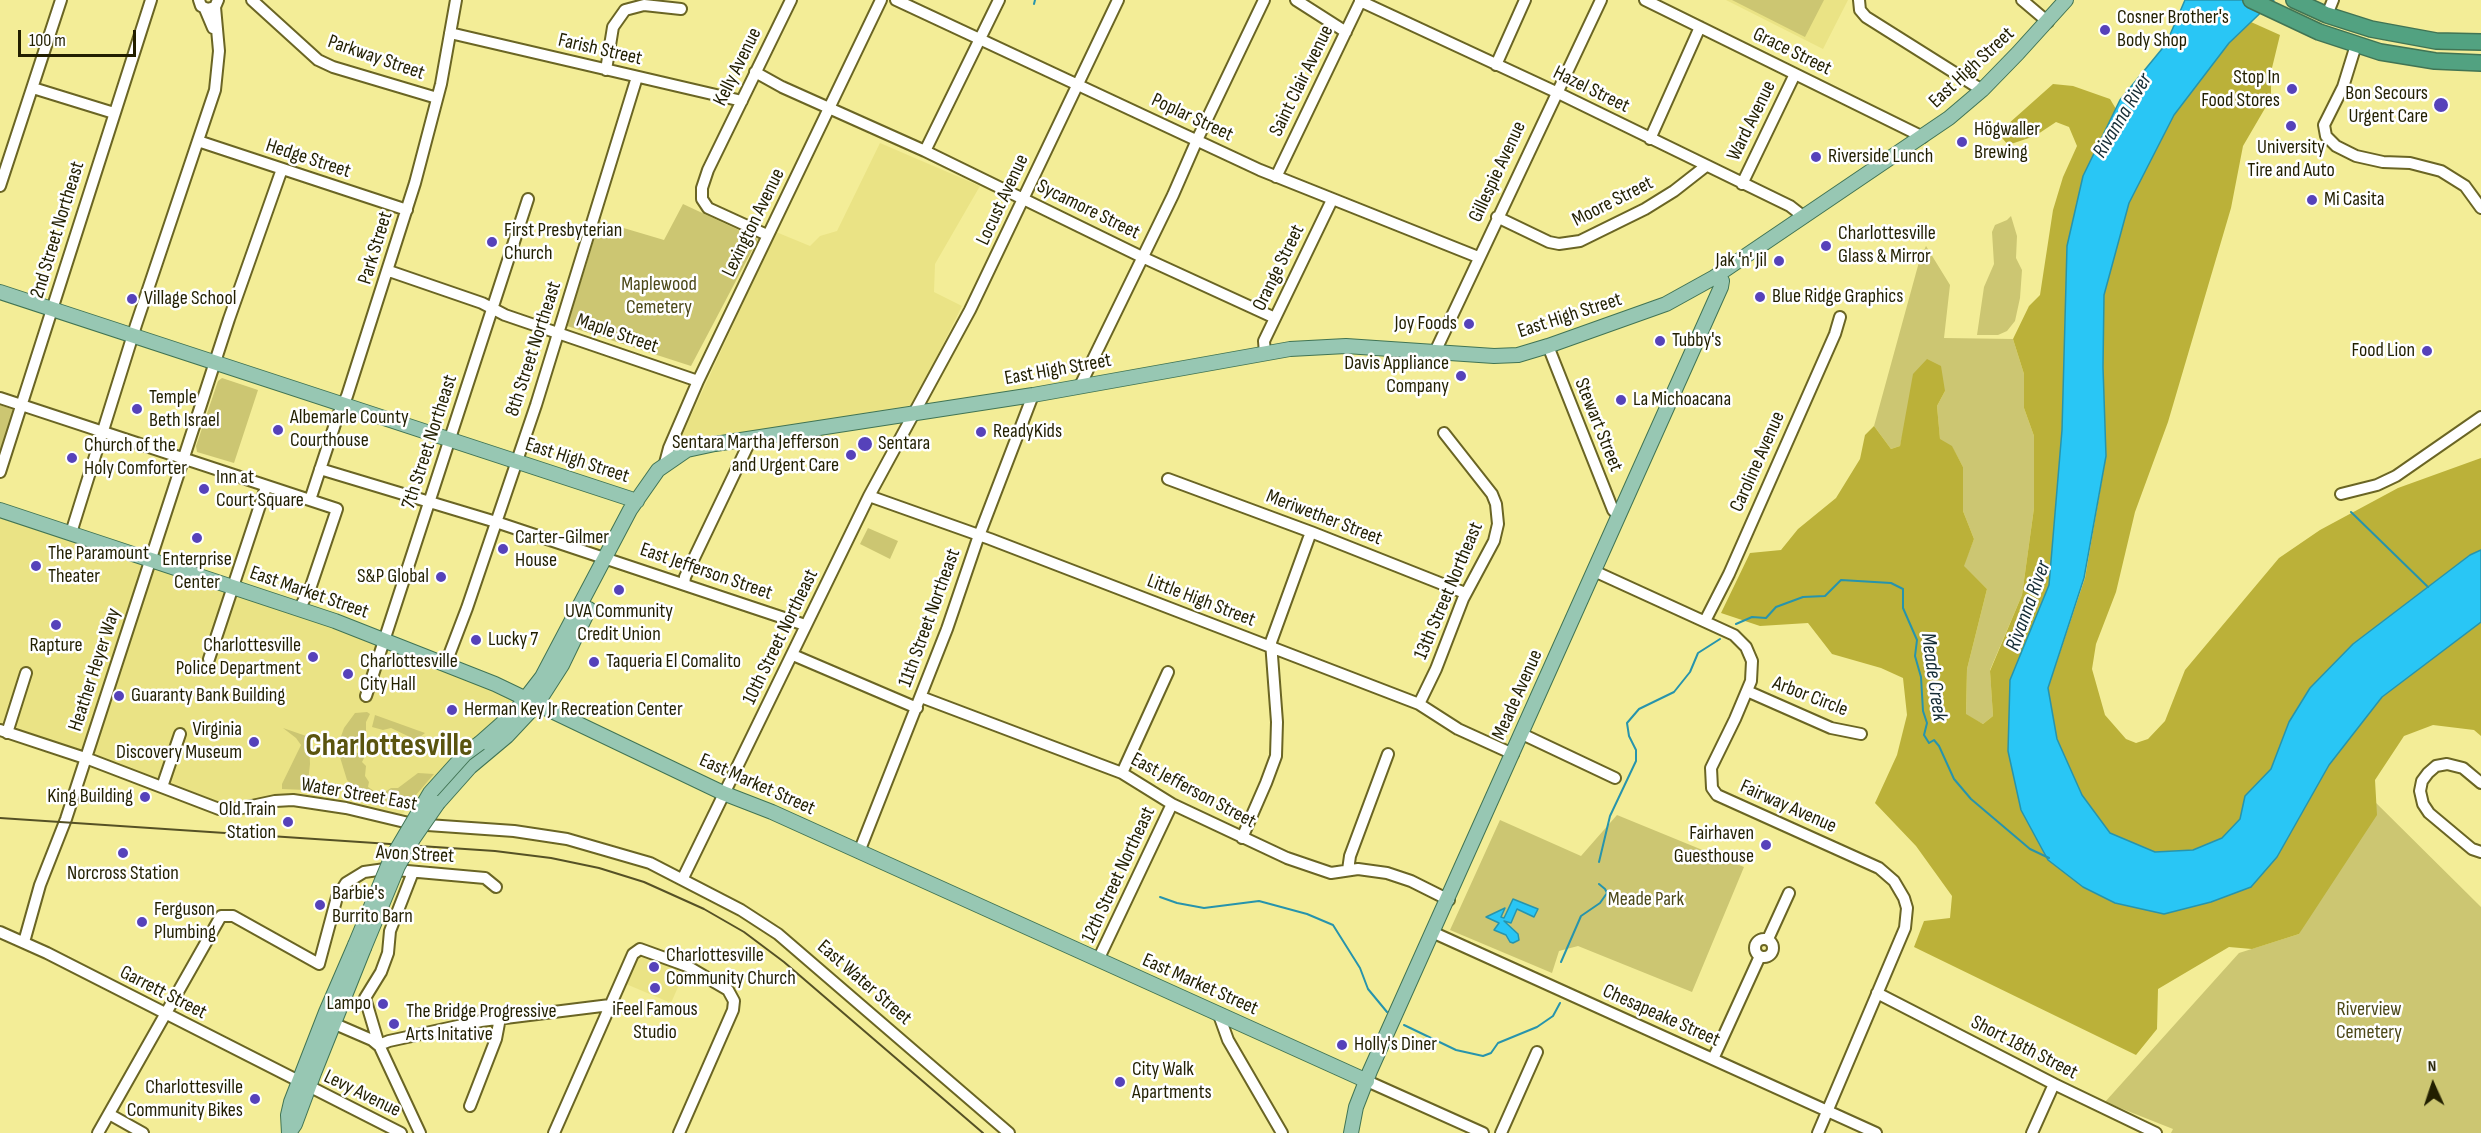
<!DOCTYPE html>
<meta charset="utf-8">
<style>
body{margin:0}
#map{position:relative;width:2481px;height:1133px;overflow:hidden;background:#f3ed97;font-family:"Sofia Sans Condensed",sans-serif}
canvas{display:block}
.north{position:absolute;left:2403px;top:1055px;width:60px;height:60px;-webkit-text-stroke:4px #fff;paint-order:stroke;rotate:357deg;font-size:16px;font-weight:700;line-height:24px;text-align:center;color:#221f00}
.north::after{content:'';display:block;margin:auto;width:21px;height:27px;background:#221f00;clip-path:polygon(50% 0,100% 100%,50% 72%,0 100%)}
.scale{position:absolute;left:18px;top:30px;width:118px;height:27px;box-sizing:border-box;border:3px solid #221f00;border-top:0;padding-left:8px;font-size:18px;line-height:21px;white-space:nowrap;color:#221f00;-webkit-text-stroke:4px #fff;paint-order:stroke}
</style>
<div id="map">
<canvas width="2481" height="1133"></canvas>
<div class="north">N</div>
<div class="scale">100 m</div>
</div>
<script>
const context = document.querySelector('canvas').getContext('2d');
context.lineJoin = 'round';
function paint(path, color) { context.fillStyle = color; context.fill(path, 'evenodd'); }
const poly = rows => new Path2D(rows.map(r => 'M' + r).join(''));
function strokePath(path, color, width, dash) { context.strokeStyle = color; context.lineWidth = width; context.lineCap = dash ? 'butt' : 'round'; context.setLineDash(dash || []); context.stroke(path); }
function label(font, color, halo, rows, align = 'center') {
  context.font = font + ' "Sofia Sans Condensed",sans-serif'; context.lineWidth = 5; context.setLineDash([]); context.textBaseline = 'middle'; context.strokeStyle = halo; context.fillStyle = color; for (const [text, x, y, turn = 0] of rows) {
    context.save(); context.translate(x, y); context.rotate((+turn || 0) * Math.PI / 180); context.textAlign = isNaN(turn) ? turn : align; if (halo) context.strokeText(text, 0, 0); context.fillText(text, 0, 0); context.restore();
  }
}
paint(poly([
 [1726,0,1848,0,1823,49],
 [880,143,980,186,935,264,934,292,962,306,913,405,678,444,776,232,810,246,820,236,837,231],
 [0,510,150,558,520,695,511,710,423,797,393,821,293,800,227,810,222,803,185,789,0,726],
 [639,955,685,971,671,1003,626,984]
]), '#eae385');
paint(poly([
 [1732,0,1824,0,1805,37],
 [683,204,758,239,691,366,567,326,600,221,664,240],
 [2011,216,2017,236,2016,258,2022,270,2020,298,2015,321,2007,331,1998,335,1977,335,1984,287,1994,264,1992,232,1995,225,2007,220],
 [1926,246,1950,285,1944,338,2013,339,2024,374,2024,408,2034,436,2034,508,2022,595,1990,670,1993,716,1983,724,1966,715,1967,669,1987,589,1963,566,1974,539,1963,511,1963,467,1952,447,1940,440,1937,406,1945,391,1908,413,1900,446,1891,449,1874,426,1919,262],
 [222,378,258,390,234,463,197,452,196,446,218,381],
 [0,405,14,410,0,455],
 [868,528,898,541,890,559,860,544],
 [367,712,370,714,366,722,366,733,363,736,365,743,362,748,364,751,339,742,344,728,355,713],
 [375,715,425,733,416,740,391,728,383,730,372,727],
 [283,728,309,737,310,764,307,792,306,790,282,789,282,784,301,745,296,738],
 [345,748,365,756,362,762,366,766,365,776,369,782,368,787,374,791,377,797,391,788,398,788,418,773,434,774,416,795,400,801,376,800,362,795,347,780,339,754,340,748],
 [2366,793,2481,907,2481,1133,2171,1133,2173,1129,2105,1102,2239,953,2299,934],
 [1617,815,1744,867,1692,992,1578,946,1559,951,1552,973,1450,930,1500,820,1581,856]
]), '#ccc672');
paint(poly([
 [2251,22,2280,35,2271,72,2271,98,2243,146,2231,208,2168,422,2135,512,2116,592,2096,644,2092,669,2105,715,2126,739,2136,743,2148,739,2165,721,2185,670,2279,558,2320,530,2398,488,2481,458,2481,550,2470,555,2353,644,2289,722,2271,769,2245,796,2240,819,2222,838,2193,850,2155,852,2110,833,2082,795,2057,739,2048,688,2085,578,2106,456,2103,367,2104,295,2129,203,2174,115,2229,43],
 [2053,84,2073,86,2110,99,2116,109,2083,176,2067,246,2062,430,2049,585,2010,680,2008,751,2048,860,2277,857,2329,765,2382,697,2481,622,2481,736,2474,730,2433,725,2404,736,2375,780,2377,815,2299,934,2252,949,2229,947,2158,989,2157,1029,2136,1055,1914,947,1924,921,1950,918,1952,896,1916,846,1875,803,1897,755,1907,715,1903,678,1881,668,1832,654,1808,623,1760,626,1721,613,1750,553,1781,550,1798,529,1836,498,1860,459,1865,435,1874,426,1891,449,1900,446,1913,374,1927,359,1941,366,1945,391,1937,406,1940,439,1952,446,1963,467,1963,511,1974,539,1964,566,1987,589,1967,669,1966,714,1983,724,1993,716,1990,671,2022,595,2034,508,2034,436,2024,408,2024,374,2013,339,2029,306,2040,295,2053,210,2063,177,2077,146,2069,127,2056,122,2035,136,2008,145,1998,133]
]), '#bbb139');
const water = poly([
 [2185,0,2274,0,2229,43,2174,115,2129,203,2104,295,2103,367,2106,456,2084,578,2048,688,2057,739,2082,795,2110,833,2155,852,2193,850,2222,838,2240,819,2245,796,2271,769,2289,722,2310,688,2353,644,2470,555,2481,550,2481,622,2382,697,2329,765,2277,857,2251,887,2211,902,2164,914,2115,903,2083,887,2048,860,2021,810,2008,751,2010,680,2049,585,2062,430,2067,246,2083,176,2120,100,2166,44,2185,0],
 [1513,899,1538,909,1534,917,1517,909,1511,923,1504,921,1518,934,1519,940,1513,943,1510,942,1506,935,1494,930,1499,923,1486,917,1505,908,1501,917,1504,918,1513,899]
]);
paint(water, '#29c6f5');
strokePath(water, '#2794ac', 1.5);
strokePath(poly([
 [1034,4,1035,0],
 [2351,512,2428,587],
 [1736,624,1752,617,1766,618,1776,607,1803,597,1825,596,1841,580,1891,583,1903,589,1903,608,1917,640,1915,656,1921,677,1923,711,1927,723,1924,735,1929,743,1934,740,1939,746,1954,779,1971,799,2030,849,2049,858],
 [1599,862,1610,816,1636,761,1636,750,1629,736,1627,723,1639,709,1674,692,1690,672,1698,653,1720,639],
 [1160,897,1177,903,1204,908,1259,901,1307,914,1333,925,1360,968,1368,989,1387,1012],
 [1561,962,1581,916,1600,903,1607,893,1605,889,1599,884],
 [1404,1025,1456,1050,1483,1056,1491,1053,1498,1043,1537,1027,1553,1016,1560,1003]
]), '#2794ac', 2);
const minor = poly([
 [199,0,201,6,207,9,215,7,218,0],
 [252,0,318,60,333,67,437,98],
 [896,0,1260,170,1478,257],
 [1296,0,1346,32],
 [1645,0,1923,137],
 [1859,0,1860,10,1866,17,1982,90],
 [2022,0,2048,22],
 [1360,1,1556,92,1790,206,1804,217],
 [205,9,213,28],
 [2327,15,2333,0],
 [450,33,742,101],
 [2356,45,2343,87,2324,125,2326,136,2336,146,2356,156,2383,162,2410,163,2441,171,2465,186,2481,208],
 [1496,65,1525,0],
 [606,70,613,27,625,10,644,5,681,9],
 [755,72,782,87,925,151,1142,257,1275,318],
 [33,88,114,113],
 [1650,139,1700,27],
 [198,141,407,210],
 [925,151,999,0],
 [1276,177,1361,0],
 [1742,184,1795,74],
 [0,186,61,0],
 [1497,217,1549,242,1559,244,1580,241,1645,209,1674,191,1706,166],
 [767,235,708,208,702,199,702,188,708,170,791,0],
 [389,271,482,303,505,315,698,381],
 [1548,346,1613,510,1618,515],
 [1435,352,1601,0],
 [1265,353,1264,341,1332,200],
 [1080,386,1173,195,1197,140,1264,0],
 [0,398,337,509,310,589,299,609],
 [665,463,669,448,698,381,881,0],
 [320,469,496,522,805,625],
 [0,472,151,0],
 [1168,479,1311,532,1465,593],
 [2341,494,2377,485,2396,476,2481,417],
 [869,496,990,539,1419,704,1458,729,1513,754],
 [310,500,338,415,347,396,415,183,441,84,456,0],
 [71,533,136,325,215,90,219,51,215,7],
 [1594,571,1734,635,1746,647,1752,661,1751,681,1735,719,1711,768,1712,788,1717,795,1879,868,1894,881,1904,898,1907,908,1905,928,1818,1133],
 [684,584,685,577,751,439],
 [1705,621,1729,574,1835,334,1840,317],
 [793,655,917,708],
 [209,659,266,487],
 [446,663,467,608,536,405,637,77],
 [1747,691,1831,728,1861,734],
 [366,696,528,199],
 [921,697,1122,773,1172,804,1287,858,1331,873,1358,869,1387,873,1411,881,1449,900],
 [1419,704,1436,669,1463,599,1494,541,1498,524,1496,504,1492,494,1444,433],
 [0,730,91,760,219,809,233,810,275,801,293,800,346,808,413,824,514,831,567,839,650,863,741,910,778,934,1009,1133],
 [7,733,26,673],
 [1522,734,1615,778],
 [1122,773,1168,672],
 [2481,783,2463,768,2447,764,2436,766,2428,773,2422,781,2420,791,2423,804,2429,813,2472,849,2481,852],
 [162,787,180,734],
 [1242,838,1266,783,1276,756,1277,722,1271,642,1311,532],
 [859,852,947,629,977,541,1033,395],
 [1348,870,1350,856,1388,754],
 [413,872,390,931,388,953,381,972,365,998,379,1045,420,1133],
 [683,878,869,496,970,310,1118,0],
 [0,932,47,953,401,1133],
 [1432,932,1876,1133],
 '1755 948a9 9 0 1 1 18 0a9 9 0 1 1-18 0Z',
 [1768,939,1789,893],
 [24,942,40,885,66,819,229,319,282,169],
 [1098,960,1172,804],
 [1877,993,2054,1084,2156,1133],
 [1219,1015,1228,1040,1282,1133],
 [328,1021,372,1040,378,1045],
 [379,1045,389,1041,481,1021,610,1005],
 [1713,1059,1760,956],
 [1367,1081,1483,1133],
 [470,1106,496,1039,500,1018],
 [109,1114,143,1133],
 [98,1133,221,916,233,916,319,964,337,897,346,883,364,872,385,869,485,878,496,887],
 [554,1133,633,954,640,949,687,966,728,990,734,1001,733,1010,679,1133],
 [1501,1133,1537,1052],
 [2032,1133,2054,1084]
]);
const major = poly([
 [0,292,637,501],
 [0,510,335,621,495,684,723,793,772,812,1367,1081],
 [480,743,515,712,542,677,630,510,658,470,687,450,715,444,1033,395,1290,349,1346,346,1494,356,1518,355,1548,346,1666,304,1713,278,1738,261,1949,118,1982,90,2018,53,2066,0],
 [438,803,470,767,507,736,537,704,562,665,589,609],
 [289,1133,288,1115,291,1102,326,1012,355,945],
 [289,1133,295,1124,314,1073,364,948],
 [1351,1133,1356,1107,1370,1071,1721,287,1722,281,1718,275]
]);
const highway = poly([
 [2251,0,2319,32,2380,52,2435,61,2481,63],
 [2294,0,2327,15,2371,29,2436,41,2481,42]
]);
strokePath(minor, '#6a6524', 14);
strokePath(major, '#417454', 16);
strokePath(highway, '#417454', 18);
strokePath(minor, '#fff', 10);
strokePath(major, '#97c7b3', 14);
strokePath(highway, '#52a281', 15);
strokePath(poly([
 [0,818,495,851,551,858,599,868,644,882,704,909,744,932,784,962,983,1133]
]), '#555125', 2);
const majorBridge = poly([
 [355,945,390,861,430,793,465,754,480,743],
 [364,948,398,866,413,839,438,803]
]);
strokePath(majorBridge, '#417454', 16, []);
strokePath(majorBridge, '#97c7b3', 14);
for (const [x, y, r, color] of [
 [2105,30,6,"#5642ba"],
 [2292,89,6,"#5642ba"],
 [2441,105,8,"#5642ba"],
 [2291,126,6,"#5642ba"],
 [1962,142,6,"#5642ba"],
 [1816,157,6,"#5642ba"],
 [2312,200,6,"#5642ba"],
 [492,242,6,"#5642ba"],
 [1826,246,6,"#5642ba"],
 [1779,261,6,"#5642ba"],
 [1760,297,6,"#5642ba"],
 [132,299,6,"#5642ba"],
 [1469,324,6,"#5642ba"],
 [1660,341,6,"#5642ba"],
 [2427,351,6,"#5642ba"],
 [1461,376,6,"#5642ba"],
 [1621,400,6,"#5642ba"],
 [137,409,6,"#5642ba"],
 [278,430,6,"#5642ba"],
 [981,432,6,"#5642ba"],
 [865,444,8,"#5642ba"],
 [851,455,6,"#5642ba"],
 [72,458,6,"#5642ba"],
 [204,489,6,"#5642ba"],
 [197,538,6,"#5642ba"],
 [503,549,6,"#5642ba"],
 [36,566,6,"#5642ba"],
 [441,577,6,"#5642ba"],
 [619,590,6,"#5642ba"],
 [56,625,6,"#5642ba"],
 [476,640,6,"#5642ba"],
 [313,657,6,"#5642ba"],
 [594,662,6,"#5642ba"],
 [348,674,6,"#5642ba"],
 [119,696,6,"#5642ba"],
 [452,710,6,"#5642ba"],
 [254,742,6,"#5642ba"],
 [145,797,6,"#5642ba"],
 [288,822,6,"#5642ba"],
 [1766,845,6,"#5642ba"],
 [123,853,6,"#5642ba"],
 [320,905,6,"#5642ba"],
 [142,922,6,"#5642ba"],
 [654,967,6,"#5642ba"],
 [655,988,6,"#5642ba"],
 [383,1004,6,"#5642ba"],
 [394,1024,6,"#5642ba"],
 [1342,1045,6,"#5642ba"],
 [1120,1082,6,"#5642ba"],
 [255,1099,6,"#5642ba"]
]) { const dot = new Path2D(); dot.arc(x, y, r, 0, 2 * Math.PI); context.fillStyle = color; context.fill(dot); strokePath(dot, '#fff', 2); }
label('20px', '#221f00', '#fff', [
 ["Cosner Brother's",2117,18],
 ["Body Shop",2117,41],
 ["Stop In",2280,78,"right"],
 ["Food Stores",2280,101,"right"],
 ["Bon Secours",2428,94,"right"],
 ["Urgent Care",2428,117,"right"],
 ["Högwaller",1974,130],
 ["Brewing",1974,153],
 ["University",2291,148,"center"],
 ["Tire and Auto",2291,171,"center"],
 ["Riverside Lunch",1828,157],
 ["Mi Casita",2324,200],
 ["First Presbyterian",504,231],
 ["Church",504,254],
 ["Charlottesville",1838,234],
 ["Glass & Mirror",1838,257],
 ["Jak 'n' Jil",1767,261,"right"],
 ["Blue Ridge Graphics",1772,297],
 ["Village School",144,299],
 ["Joy Foods",1457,324,"right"],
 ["Tubby's",1672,341],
 ["Food Lion",2415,351,"right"],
 ["Davis Appliance",1449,364,"right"],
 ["Company",1449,387,"right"],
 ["Temple",149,398],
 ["Beth Israel",149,421],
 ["La Michoacana",1633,400],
 ["Albemarle County",290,418],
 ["Courthouse",290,441],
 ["ReadyKids",993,432],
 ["Sentara Martha Jefferson",839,443,"right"],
 ["and Urgent Care",839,466,"right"],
 ["Sentara",878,444],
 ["Church of the",84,446],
 ["Holy Comforter",84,469],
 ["Inn at",216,478],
 ["Court Square",216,501],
 ["Carter-Gilmer",515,538],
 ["House",515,561],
 ["The Paramount",48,554],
 ["Theater",48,577],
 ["Enterprise",197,560,"center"],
 ["Center",197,583,"center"],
 ["S&P Global",429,577,"right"],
 ["UVA Community",619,612,"center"],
 ["Credit Union",619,635,"center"],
 ["Lucky 7",488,640],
 ["Rapture",56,646,"center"],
 ["Charlottesville",301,646,"right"],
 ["Police Department",301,669,"right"],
 ["Charlottesville",360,662],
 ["City Hall",360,685],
 ["Taqueria El Comalito",606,662],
 ["Guaranty Bank Building",131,696],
 ["Herman Key Jr Recreation Center",464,710],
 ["Virginia",242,730,"right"],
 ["Discovery Museum",242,753,"right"],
 ["King Building",133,797,"right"],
 ["Old Train",276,810,"right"],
 ["Station",276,833,"right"],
 ["Fairhaven",1754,834,"right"],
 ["Guesthouse",1754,857,"right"],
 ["Norcross Station",123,874,"center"],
 ["Barbie's",332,894],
 ["Burrito Barn",332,917],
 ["Ferguson",154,910],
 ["Plumbing",154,933],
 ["Charlottesville",666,956],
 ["Community Church",666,979],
 ["Lampo",371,1004,"right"],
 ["iFeel Famous",655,1010,"center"],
 ["Studio",655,1033,"center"],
 ["The Bridge Progressive",406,1012],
 ["Arts Initative",406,1035],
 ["Holly's Diner",1354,1045],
 ["City Walk",1132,1070],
 ["Apartments",1132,1093],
 ["Charlottesville",243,1088,"right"],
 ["Community Bikes",243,1111,"right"]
], 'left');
label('20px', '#221f00', '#fff', [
 ["Farish Street",600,50,13],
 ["Grace Street",1792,52,26],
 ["Parkway Street",376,58,19],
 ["Kelly Avenue",738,67,-64],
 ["East High Street",1972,68,-43],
 ["Saint Clair Avenue",1302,81,-64],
 ["Hazel Street",1591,90,26],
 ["Poplar Street",1192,118,25],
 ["Ward Avenue",1752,121,-64],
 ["Hedge Street",308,159,18],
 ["Gillespie Avenue",1498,172,-65],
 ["Locust Avenue",1003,200,-65],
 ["Moore Street",1613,202,-27],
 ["Sycamore Street",1088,210,26],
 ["Lexington Avenue",754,223,-64],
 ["2nd Street Northeast",58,230,-73],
 ["Park Street",376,248,-73],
 ["Orange Street",1279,268,-64],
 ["East High Street",1570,316,-18],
 ["Maple Street",617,334,19],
 ["8th Street Northeast",534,349,-72],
 ["East High Street",1058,370,-10],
 ["Stewart Street",1598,425,68],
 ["7th Street Northeast",430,442,-72],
 ["East High Street",577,461,18],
 ["Caroline Avenue",1758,462,-66],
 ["Meriwether Street",1324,518,21],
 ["East Jefferson Street",706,572,19],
 ["13th Street Northeast",1449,591,-67],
 ["East Market Street",309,593,19],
 ["Little High Street",1201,601,21],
 ["11th Street Northeast",930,618,-70],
 ["10th Street Northeast",781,637,-64],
 ["Heather Heyer Way",95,670,-72],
 ["Meade Avenue",1518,695,-66],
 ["Arbor Circle",1810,697,21],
 ["East Market Street",757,785,24],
 ["East Jefferson Street",1193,791,28],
 ["Water Street East",359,795,10],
 ["Fairway Avenue",1788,807,24],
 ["Avon Street",415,855,3],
 ["12th Street Northeast",1119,875,-65],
 ["East Water Street",864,983,41],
 ["East Market Street",1200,985,24],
 ["Garrett Street",163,993,27],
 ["Chesapeake Street",1661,1016,24],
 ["Short 18th Street",2024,1048,27],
 ["Levy Avenue",362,1094,26]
]);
label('20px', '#4c4818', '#fff', [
 ["Maplewood",659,285],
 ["Cemetery",659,308],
 ["Meade Park",1646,900],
 ["Riverview",2369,1010],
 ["Cemetery",2369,1033]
]);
label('italic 21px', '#162d36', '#fff', [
 ["Rivanna River",2123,116,-59],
 ["Rivanna River",2029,606,-70],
 ["Meade Creek",1933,677,82]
]);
label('bold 32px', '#5a540f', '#fff', [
 ["Charlottesville",389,747]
]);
</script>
